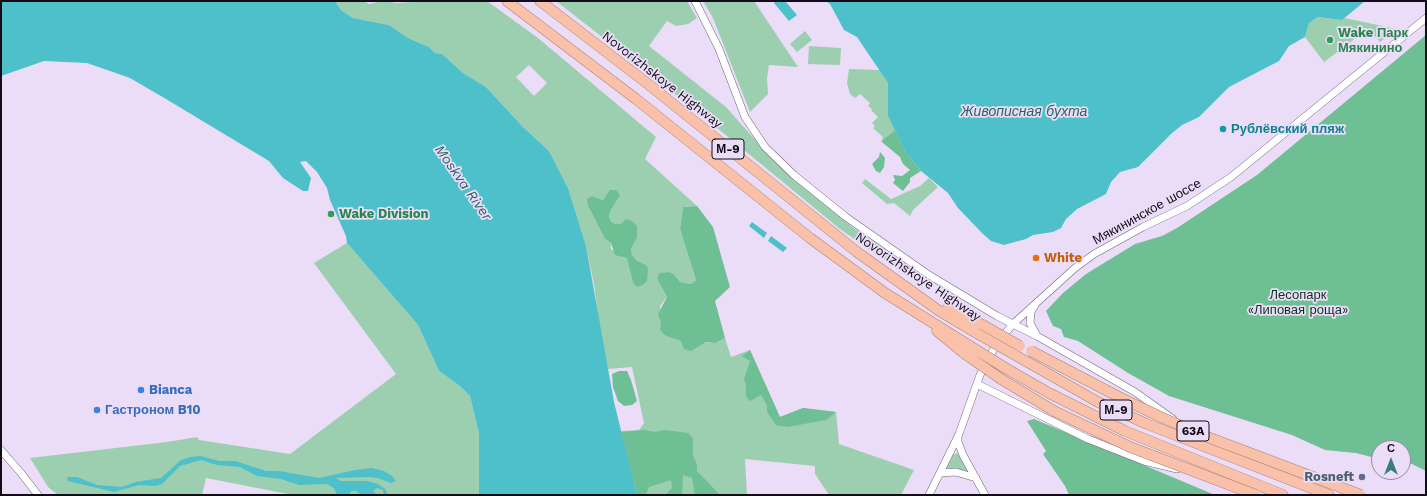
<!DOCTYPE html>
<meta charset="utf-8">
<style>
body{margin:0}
#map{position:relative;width:1427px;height:496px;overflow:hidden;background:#ebddf8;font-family:"Work Sans",sans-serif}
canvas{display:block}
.frame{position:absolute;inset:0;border:2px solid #110c15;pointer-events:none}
.north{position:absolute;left:1371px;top:440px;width:40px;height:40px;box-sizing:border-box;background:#ebddf8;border:1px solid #94899d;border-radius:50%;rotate:0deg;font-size:11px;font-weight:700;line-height:16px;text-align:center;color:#110c15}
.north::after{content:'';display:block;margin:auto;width:14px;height:18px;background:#397f76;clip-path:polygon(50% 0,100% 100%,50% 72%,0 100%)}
</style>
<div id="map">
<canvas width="1427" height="496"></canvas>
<div class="frame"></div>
<div class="north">С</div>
</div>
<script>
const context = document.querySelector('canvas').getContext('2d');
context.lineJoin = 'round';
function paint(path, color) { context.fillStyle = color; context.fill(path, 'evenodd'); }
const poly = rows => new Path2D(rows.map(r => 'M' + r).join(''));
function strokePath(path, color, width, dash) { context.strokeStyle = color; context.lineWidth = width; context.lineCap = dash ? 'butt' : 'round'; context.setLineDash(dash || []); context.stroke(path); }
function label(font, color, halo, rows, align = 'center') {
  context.font = font + ' "Work Sans",sans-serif'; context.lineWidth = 3.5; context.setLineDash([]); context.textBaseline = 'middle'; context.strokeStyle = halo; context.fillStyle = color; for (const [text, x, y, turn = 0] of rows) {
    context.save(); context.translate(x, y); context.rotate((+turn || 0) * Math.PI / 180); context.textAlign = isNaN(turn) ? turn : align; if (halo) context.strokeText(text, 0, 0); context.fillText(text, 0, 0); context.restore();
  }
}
paint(poly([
 [335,1,364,1,369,4,383,1,397,3,428,1,487,1,538,38,656,137,645,159,697,206,683,207,680,229,696,280,691,284,680,282,674,274,669,272,659,274,657,279,667,297,660,306,661,322,666,336,681,341,715,343,725,338,731,357,750,350,780,417,803,408,836,412,839,444,914,470,901,495,829,495,815,474,815,466,745,459,747,495,637,495,621,431,639,430,644,423,632,367,608,369,601,338,594,284,586,246,568,188,549,151,523,127,486,87,463,73,442,54,435,53,429,47,408,38,389,25,353,18,341,10],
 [529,65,547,83,534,96,516,77],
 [592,196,603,200,617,200,611,210,609,216,611,222,616,224,621,224,637,238,631,249,632,255,636,260,646,265,629,264,627,258,611,249,611,243,605,239,588,206],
 [556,1,687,1,697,18,688,24,676,26,667,21,649,46,726,107,774,161,852,227,919,273,916,276,909,272,906,275,840,229,693,108],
 [703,1,754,1,798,67,769,65,767,78,768,94,750,112,713,18],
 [1318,17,1342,20,1345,18,1396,29,1380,42,1368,29,1324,62,1305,37,1309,23],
 [805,31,812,40,797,52,790,44],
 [809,46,841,48,840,65,808,64],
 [849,69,880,70,888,83,888,116,895,130,884,140,883,143,881,142,883,137,873,128,875,126,872,123,878,117,871,110,872,109,868,106,870,103,860,94,855,98,850,94,847,83],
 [929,178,938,187,913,210,910,216,894,203,887,204,862,183,865,179,891,199,920,186],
 [347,243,418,325,439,371,460,386,470,396,479,433,479,495,293,495,206,478,202,495,58,495,48,487,30,458,167,442,197,437,199,440,290,454,396,374,314,263],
 [957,453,958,454,968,471,950,469,947,467,953,455]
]), '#9cceb0');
paint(poly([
 [1426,35,1426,471,1412,464,1403,463,1403,448,1379,448,1379,459,1356,453,1325,450,1292,435,1169,396,1128,373,1078,341,1064,337,1061,329,1053,326,1046,311,1063,293,1086,274,1135,244,1162,236,1177,228,1257,175],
 [895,130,906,153,921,171,910,178,910,182,903,191,893,183,895,180,893,175,902,176,910,170,903,164,900,157,883,143,883,140],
 [880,152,885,158,884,167,880,173,876,171,872,164,879,157],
 [610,190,616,190,620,195,611,210,609,216,611,222,616,224,621,224,626,219,632,221,637,226,637,238,631,249,632,255,636,260,646,265,648,268,647,281,643,285,637,287,633,282,627,258,615,255,611,243,605,239,588,206,587,199,592,196,603,200],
 [697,206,713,227,730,287,715,301,725,338,715,343,706,342,691,351,684,349,681,341,666,336,660,330,661,322,658,314,667,297,657,279,659,273,669,272,674,274,680,282,691,284,696,280,680,229,683,207],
 [750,350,780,417,803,408,836,412,826,420,787,427,776,425,767,412,767,405,761,395,750,401,746,396,746,385,744,379,750,361,742,356],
 [619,371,627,371,631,380,637,401,632,405,624,406,618,401,613,387,612,374],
 [1034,419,1215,495,1069,495,1065,486,1043,454,1046,451,1027,421],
 [645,430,655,432,665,430,688,433,693,438,693,455,697,465,697,471,720,495,695,495,692,478,683,475,682,495,669,494,665,495,672,488,671,480,649,487,646,495,637,495,621,432]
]), '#6ebf93');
paint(poly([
 [1,1,335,1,341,10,353,18,389,25,408,38,429,47,435,53,442,54,463,73,486,87,523,127,549,151,568,188,586,246,614,402,637,495,479,495,479,433,470,396,460,386,439,371,418,325,347,243,346,236,330,200,327,188,317,172,306,161,300,162,311,178,308,191,303,191,283,178,269,161,166,99,130,78,87,63,44,61,1,76],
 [776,1,785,1,797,15,789,21,774,3],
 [826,1,1365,1,1342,20,1318,17,1309,23,1305,37,1289,46,1279,61,1229,87,1199,117,1182,125,1171,134,1138,167,1120,172,1111,182,1106,194,1077,209,1066,219,1061,228,1053,232,1033,235,1026,239,1004,245,991,241,982,233,958,208,948,193,921,171,906,153,888,116,888,83,857,37,844,30,830,4],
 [752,222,767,233,764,238,749,226],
 [771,236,787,248,783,252,768,241],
 [201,456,219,461,235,461,266,471,279,471,319,478,355,470,372,468,384,471,392,476,396,481,391,483,378,478,368,477,336,478,341,481,367,481,378,484,385,489,388,495,384,495,383,490,377,488,373,491,377,495,361,495,356,491,351,491,349,495,337,495,334,488,327,484,299,485,281,479,257,476,240,467,217,465,201,460,180,466,162,484,155,486,139,485,114,492,68,481,67,479,68,477,77,477,97,485,122,487,136,482,161,478,181,460,191,457]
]), '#4dc0c9');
const minor = poly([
 [695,1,719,49,745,117,765,147,794,175,846,217,929,275,997,316,1037,336,1135,392,1173,419],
 [1035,305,1031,312,1030,323,1036,334],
 [977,384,1088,439,1144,461,1177,469],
 [958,436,958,442,963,455,985,495],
 [1,450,21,473,38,495],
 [940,473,956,472,976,478],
 [929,495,959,434,980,375,990,355,1002,337,1013,324,1075,268,1094,254,1143,227,1187,206,1231,177,1426,18]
]);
const highway = poly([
 [507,1,636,99,810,238,885,293,970,346],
 [540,1,648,84,857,252,938,310,978,334],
 [947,309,983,325],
 [937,331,965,354],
 [1015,355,1098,402,1147,424,1329,495],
 [1007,369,1049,393,1125,431,1283,495],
 [1001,379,1054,411]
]);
strokePath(minor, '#6f627a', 8);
strokePath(highway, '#a88275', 11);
strokePath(minor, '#fff', 7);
strokePath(highway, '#f9c1a9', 10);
const highwayBridge = poly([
 [983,325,1020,346],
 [978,334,1015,355],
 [970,346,1007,369],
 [1031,351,1121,398,1163,418,1210,438,1361,495],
 [965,354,1001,379],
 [1054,411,1130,447,1256,495]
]);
strokePath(highwayBridge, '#a88275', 11, []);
strokePath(highwayBridge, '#f9c1a9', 10);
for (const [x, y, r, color] of [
 [1330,40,4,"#2e9e5b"],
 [1223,129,4,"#0f9aa8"],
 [331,214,4,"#2e9e5b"],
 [1036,258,4,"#e8710a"],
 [141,390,4,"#3f7fe0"],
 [97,410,4,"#3f7fe0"],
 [1362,477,4,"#5c6f8a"]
]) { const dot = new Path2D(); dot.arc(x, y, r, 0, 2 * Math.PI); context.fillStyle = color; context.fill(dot); strokePath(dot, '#ebddf8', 1.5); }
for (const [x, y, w] of [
 [728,149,32],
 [1116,410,32],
 [1193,431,32]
]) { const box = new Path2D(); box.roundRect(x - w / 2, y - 10, w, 20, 3); context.fillStyle = '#ebddf8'; context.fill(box); strokePath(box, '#110c15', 1); }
label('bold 12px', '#110c15', null, [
 ["М-9",728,149],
 ["М-9",1116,410],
 ["63A",1193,431]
]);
label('bold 13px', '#27864d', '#ebddf8', [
 ["Wake Парк",1338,33],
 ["Мякинино",1338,48],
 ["Wake Division",339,214]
], 'left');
label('13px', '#110c15', '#ebddf8', [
 ["Novorizhskoye Highway",662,80,38],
 ["Мякининское шоссе",1147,212,-29],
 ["Novorizhskoye Highway",918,277,34]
]);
label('bold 13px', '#0d838f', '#ebddf8', [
 ["Рублёвский пляж",1231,129]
], 'left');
label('bold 13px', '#c56008', '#ebddf8', [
 ["White",1044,258]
], 'left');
label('13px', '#0d311f', '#ebddf8', [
 ["Лесопарк",1298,295],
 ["«Липовая роща»",1298,310]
]);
label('bold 13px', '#366cbe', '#ebddf8', [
 ["Bianca",149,390],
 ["Гастроном B10",105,410]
], 'left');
label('bold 13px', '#4e5e75', '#ebddf8', [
 ["Rosneft",1354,477]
], 'right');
label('italic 14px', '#2f6064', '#ebddf8', [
 ["Живописная бухта",1024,112],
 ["Moskva River",463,183,55]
]);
</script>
